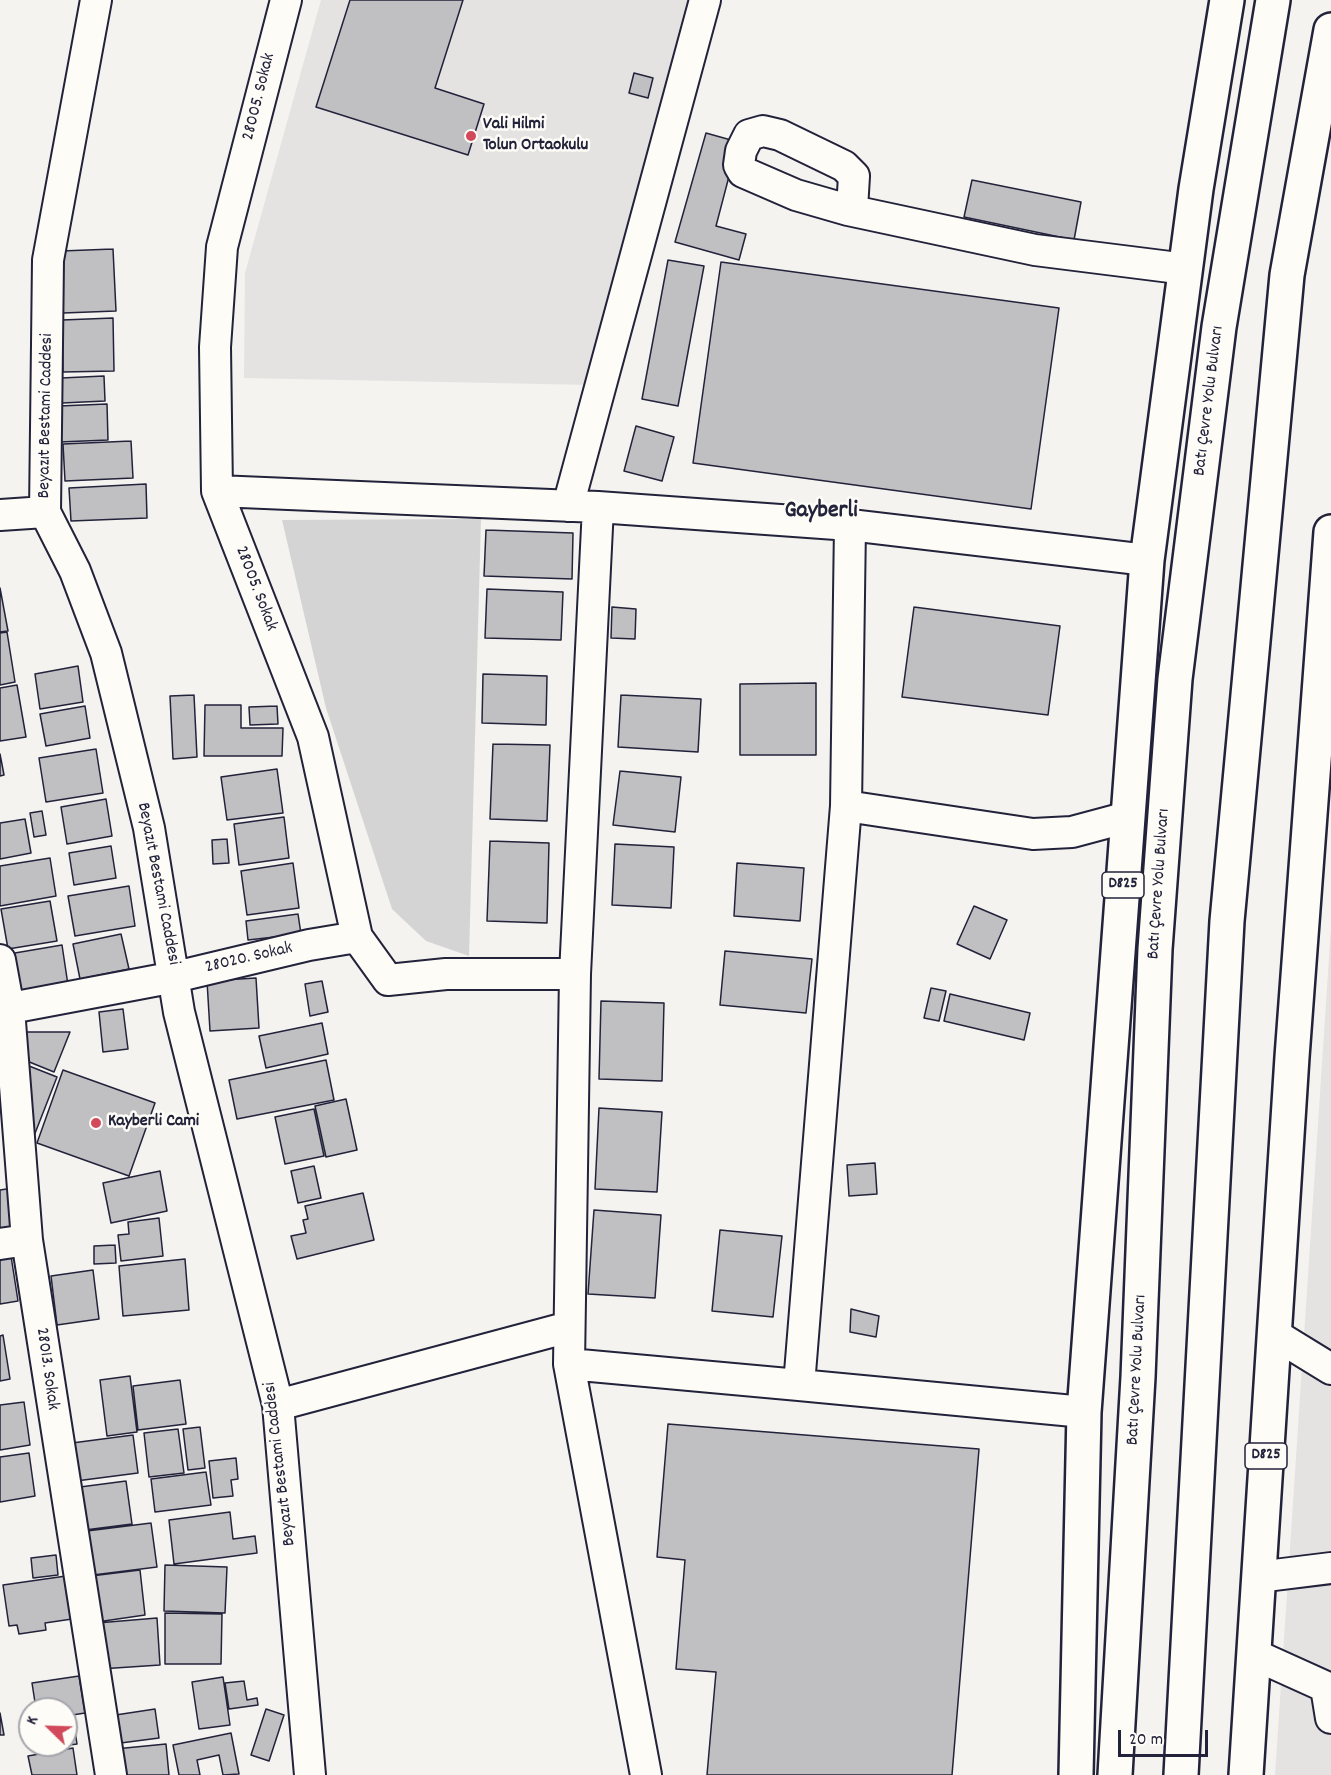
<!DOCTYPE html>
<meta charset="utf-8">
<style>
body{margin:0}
#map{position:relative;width:1331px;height:1775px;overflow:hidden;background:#f4f3ef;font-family:Dekko,sans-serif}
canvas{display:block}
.north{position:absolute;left:18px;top:1697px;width:60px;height:60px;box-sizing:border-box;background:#fdfcf7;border:2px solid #a5a5ac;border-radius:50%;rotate:293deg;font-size:16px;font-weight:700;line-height:24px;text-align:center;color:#22223b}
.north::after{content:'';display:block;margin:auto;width:21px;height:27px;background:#d1495b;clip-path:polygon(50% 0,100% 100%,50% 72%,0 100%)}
.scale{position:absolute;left:1118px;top:1730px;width:90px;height:27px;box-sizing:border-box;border:3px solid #22223b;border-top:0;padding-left:8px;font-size:18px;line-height:21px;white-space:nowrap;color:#22223b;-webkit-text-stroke:4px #fdfcf7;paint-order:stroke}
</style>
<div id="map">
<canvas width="1331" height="1775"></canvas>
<div class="north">K</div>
<div class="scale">20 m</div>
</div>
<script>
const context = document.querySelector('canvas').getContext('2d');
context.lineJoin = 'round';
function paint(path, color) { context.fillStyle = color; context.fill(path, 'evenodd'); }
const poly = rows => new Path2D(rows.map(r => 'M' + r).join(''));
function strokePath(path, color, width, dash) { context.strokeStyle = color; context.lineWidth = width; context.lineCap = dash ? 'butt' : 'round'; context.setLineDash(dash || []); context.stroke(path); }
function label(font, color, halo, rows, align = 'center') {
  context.font = font + ' Dekko,sans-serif'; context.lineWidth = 5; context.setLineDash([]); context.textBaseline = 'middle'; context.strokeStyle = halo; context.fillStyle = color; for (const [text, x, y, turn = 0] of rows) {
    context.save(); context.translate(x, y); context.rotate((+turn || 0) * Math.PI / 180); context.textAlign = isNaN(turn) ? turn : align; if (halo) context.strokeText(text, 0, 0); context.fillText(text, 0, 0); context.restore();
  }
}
paint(poly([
 [321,0,696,0,592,385,244,378,245,273],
 [1331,927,1331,1775,1275,1775]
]), '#e4e3e2');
paint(poly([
 [481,519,469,956,426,941,392,909,326,708,282,520]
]), '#d5d4d5');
const building = poly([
 [350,0,463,0,435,88,484,104,468,155,316,107,350,0],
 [634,73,653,78,648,98,629,93,634,73],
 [706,133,738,142,716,226,746,234,739,260,675,242,706,133],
 [972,180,1081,202,1074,240,964,217,972,180],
 [113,249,116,311,63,313,61,251,113,249],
 [668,260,704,266,678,406,642,399,668,260],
 [721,262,1059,308,1031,509,693,463,721,262],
 [113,318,114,371,63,372,62,320,113,318],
 [104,376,105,401,62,403,61,378,104,376],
 [107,404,108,440,60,442,59,406,107,404],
 [636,426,674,437,662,481,624,471,636,426],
 [131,441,133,478,65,481,63,444,131,441],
 [146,484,147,518,71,521,69,488,146,484],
 [486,530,573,533,572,579,484,576,486,530],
 [0,588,8,631,0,632,0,588],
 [487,589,563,592,561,640,485,638,487,589],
 [612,607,636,609,635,639,611,638,612,607],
 [914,607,1060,626,1048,715,902,697,914,607],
 [7,632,15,682,0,685,0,633,7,632],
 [78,666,83,702,40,709,35,674,78,666],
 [483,674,547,676,546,725,482,723,483,674],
 [816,683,816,755,740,755,740,684,816,683],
 [17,685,26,737,0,741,0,688,17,685],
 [194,695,197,757,173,759,170,696,194,695],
 [621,695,701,699,698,752,618,747,621,695],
 [205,705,241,705,241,728,283,728,282,756,204,756,205,705],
 [85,706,90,738,46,746,40,714,85,706],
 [277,706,278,724,250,725,249,707,277,706],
 [493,744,550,745,547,821,490,819,493,744],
 [96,749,103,793,46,802,39,758,96,749],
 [0,754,4,775,0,776,0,754],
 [277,769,283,813,227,820,221,777,277,769],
 [620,771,681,777,675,832,613,825,620,771],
 [106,799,112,836,67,844,61,807,106,799],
 [42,811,46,835,34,837,30,813,42,811],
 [284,817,289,858,239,865,234,824,284,817],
 [25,819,31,853,0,859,0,823,25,819],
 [227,839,229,863,213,864,212,840,227,839],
 [490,841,549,843,547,923,487,921,490,841],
 [615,844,674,847,671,908,612,905,615,844],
 [111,846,116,878,74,885,69,853,111,846],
 [50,858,56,896,0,906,0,866,50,858],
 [293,863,299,908,247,915,241,871,293,863],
 [737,863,804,868,800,921,734,916,737,863],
 [129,886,135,926,75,936,68,896,129,886],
 [50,901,57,941,8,949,1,909,50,901],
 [974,906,1007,920,990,959,957,944,974,906],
 [298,914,301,934,248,940,246,921,298,914],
 [121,934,129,969,80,979,73,944,121,934],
 [62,945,68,985,15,994,9,954,62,945],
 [725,951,812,959,806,1013,720,1005,725,951],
 [256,978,259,1028,210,1031,207,981,256,978],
 [322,981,328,1012,310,1016,305,984,322,981],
 [931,988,946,991,939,1021,924,1018,931,988],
 [950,994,1030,1013,1024,1040,944,1021,950,994],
 [601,1001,664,1003,662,1081,599,1079,601,1001],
 [123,1009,128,1049,103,1052,99,1012,123,1009],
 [322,1023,328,1054,266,1068,259,1036,322,1023],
 [21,1032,70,1032,54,1072,22,1059,21,1032],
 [326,1060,334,1100,237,1119,229,1080,326,1060],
 [24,1064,57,1077,32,1141,24,1064],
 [63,1070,155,1103,129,1176,37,1143,63,1070],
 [346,1099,357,1150,326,1157,315,1106,346,1099],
 [599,1108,662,1112,657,1192,595,1189,599,1108],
 [314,1109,324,1156,285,1164,275,1117,314,1109],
 [875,1163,877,1194,849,1196,847,1165,875,1163],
 [314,1166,321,1198,298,1203,291,1171,314,1166],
 [160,1171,167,1211,111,1223,103,1183,160,1171],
 [13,1188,21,1231,0,1235,0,1190,13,1188],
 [363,1193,374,1240,297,1259,291,1236,306,1233,303,1220,308,1219,305,1206,363,1193],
 [594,1210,661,1215,655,1298,588,1294,594,1210],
 [159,1218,163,1256,121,1261,118,1235,129,1234,128,1222,159,1218],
 [720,1230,782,1236,773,1317,712,1311,720,1230],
 [115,1245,116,1263,94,1264,94,1246,115,1245],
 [11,1256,18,1301,0,1304,0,1258,11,1256],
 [185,1259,189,1310,123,1316,119,1266,185,1259],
 [93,1270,99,1319,57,1325,51,1276,93,1270],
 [851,1309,879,1316,876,1337,850,1332,851,1309],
 [3,1335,10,1379,0,1381,0,1336,3,1335],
 [130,1376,137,1432,107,1436,100,1380,130,1376],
 [180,1380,186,1424,138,1430,133,1386,180,1380],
 [24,1402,30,1445,0,1450,0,1405,24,1402],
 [668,1424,979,1449,952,1775,707,1775,716,1672,676,1669,685,1560,657,1557,668,1424],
 [200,1427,205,1468,188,1470,183,1429,200,1427],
 [178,1429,184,1473,149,1477,144,1433,178,1429],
 [133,1435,138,1473,76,1481,72,1443,133,1435],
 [29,1453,35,1496,0,1502,0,1457,29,1453],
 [236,1458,238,1479,231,1480,233,1496,213,1498,209,1461,236,1458],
 [206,1472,211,1505,155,1512,151,1479,206,1472],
 [126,1481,132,1524,85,1530,80,1487,126,1481],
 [230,1512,233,1539,255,1536,257,1553,174,1564,169,1520,230,1512],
 [151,1523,157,1567,93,1575,87,1531,151,1523],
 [56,1555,58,1575,33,1578,31,1558,56,1555],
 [165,1565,227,1567,225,1613,164,1611,165,1565],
 [140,1570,145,1615,97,1622,91,1576,140,1570],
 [66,1576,72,1619,45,1623,46,1630,19,1634,17,1625,9,1626,3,1585,66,1576],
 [165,1613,222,1614,221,1664,165,1664,165,1613],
 [157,1618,160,1665,100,1669,97,1623,157,1618],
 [79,1676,85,1713,66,1716,66,1709,36,1709,32,1683,79,1676],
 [223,1677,230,1725,199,1729,192,1682,223,1677],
 [244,1681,247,1700,257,1698,258,1705,229,1709,225,1683,244,1681],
 [155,1709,159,1738,113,1744,109,1716,155,1709],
 [266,1709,284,1715,269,1761,251,1755,266,1709],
 [0,1713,4,1735,0,1735,0,1713],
 [73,1718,77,1744,39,1749,38,1745,66,1745,66,1719,73,1718],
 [231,1733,239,1774,223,1775,219,1755,197,1760,200,1775,179,1775,173,1745,231,1733],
 [166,1744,169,1775,117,1775,115,1749,166,1744],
 [73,1748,77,1775,32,1775,28,1756,73,1748]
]);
paint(building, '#c0bfc2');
strokePath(building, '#22223b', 1.5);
const minor = poly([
 [96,0,48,260,45,512,75,571,106,653,149,828,179,1012,278,1405,310,1775],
 [286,0,222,247,215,347,217,491,313,737,357,937,388,980,446,974,575,974],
 [852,209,854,176,844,166,780,135,763,131,749,135,741,151,739,165,743,172,796,195,848,210,1035,250,1186,269],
 [217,491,598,507,850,525,1147,560],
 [568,506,705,0],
 [598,507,575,974,569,1364,646,1775],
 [0,515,45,512],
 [850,525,846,806,799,1385,1084,1412],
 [846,806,1033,834,1072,832,1128,817],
 [0,960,9,1009,27,1240,111,1775],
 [0,1010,175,977,309,945,357,937],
 [0,1244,27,1240],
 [1274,1334,1331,1369],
 [569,1364,799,1385],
 [278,1405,569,1327],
 [1258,1577,1331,1568],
 [1253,1654,1326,1687,1331,1718]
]);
const major = poly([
 [1076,1775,1084,1412,1147,560,1196,189,1227,0],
 [1246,1775,1292,1057,1331,532]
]);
const highway = poly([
 [1115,1775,1138,1377,1155,949,1175,679,1219,327,1273,0],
 [1181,1775,1227,921,1287,275,1331,30]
]);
strokePath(minor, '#22223b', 34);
strokePath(major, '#22223b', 38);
strokePath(highway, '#22223b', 38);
strokePath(minor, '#fdfcf7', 30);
strokePath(major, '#fdfcf7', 33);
strokePath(highway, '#fdfcf7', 33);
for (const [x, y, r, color] of [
 [471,136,6,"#d1495b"],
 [96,1123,6,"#d1495b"]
]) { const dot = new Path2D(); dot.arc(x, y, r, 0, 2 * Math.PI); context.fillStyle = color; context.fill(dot); strokePath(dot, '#fdfcf7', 2); }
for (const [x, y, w] of [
 [1123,885,42],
 [1266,1456,42]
]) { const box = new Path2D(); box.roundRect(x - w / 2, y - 13, w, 26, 4.5); context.fillStyle = '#fdfcf7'; context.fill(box); strokePath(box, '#22223b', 1.5); }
label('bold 16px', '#22223b', null, [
 ["D825",1123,885],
 ["D825",1266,1456]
]);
label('18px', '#22223b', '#fdfcf7', [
 ["28005. Sokak",260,97,-76],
 ["Batı Çevre Yolu Bulvarı",1210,401,-83],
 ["Beyazıt Bestami Caddesi",47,416,-89],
 ["28005. Sokak",255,589,69],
 ["Beyazıt Bestami Caddesi",157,884,79],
 ["Batı Çevre Yolu Bulvarı",1160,884,-86],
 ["28020. Sokak",249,959,-13],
 ["28013. Sokak",46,1369,82],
 ["Batı Çevre Yolu Bulvarı",1138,1370,-87],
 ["Beyazıt Bestami Caddesi",281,1464,-97]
]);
label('bold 18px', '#22223b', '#fdfcf7', [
 ["Vali Hilmi",483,126],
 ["Tolun Ortaokulu",483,147],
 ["Kayberli Cami",108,1123]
], 'left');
label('bold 24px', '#22223b', '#fdfcf7', [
 ["Gayberli",821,513]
]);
</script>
